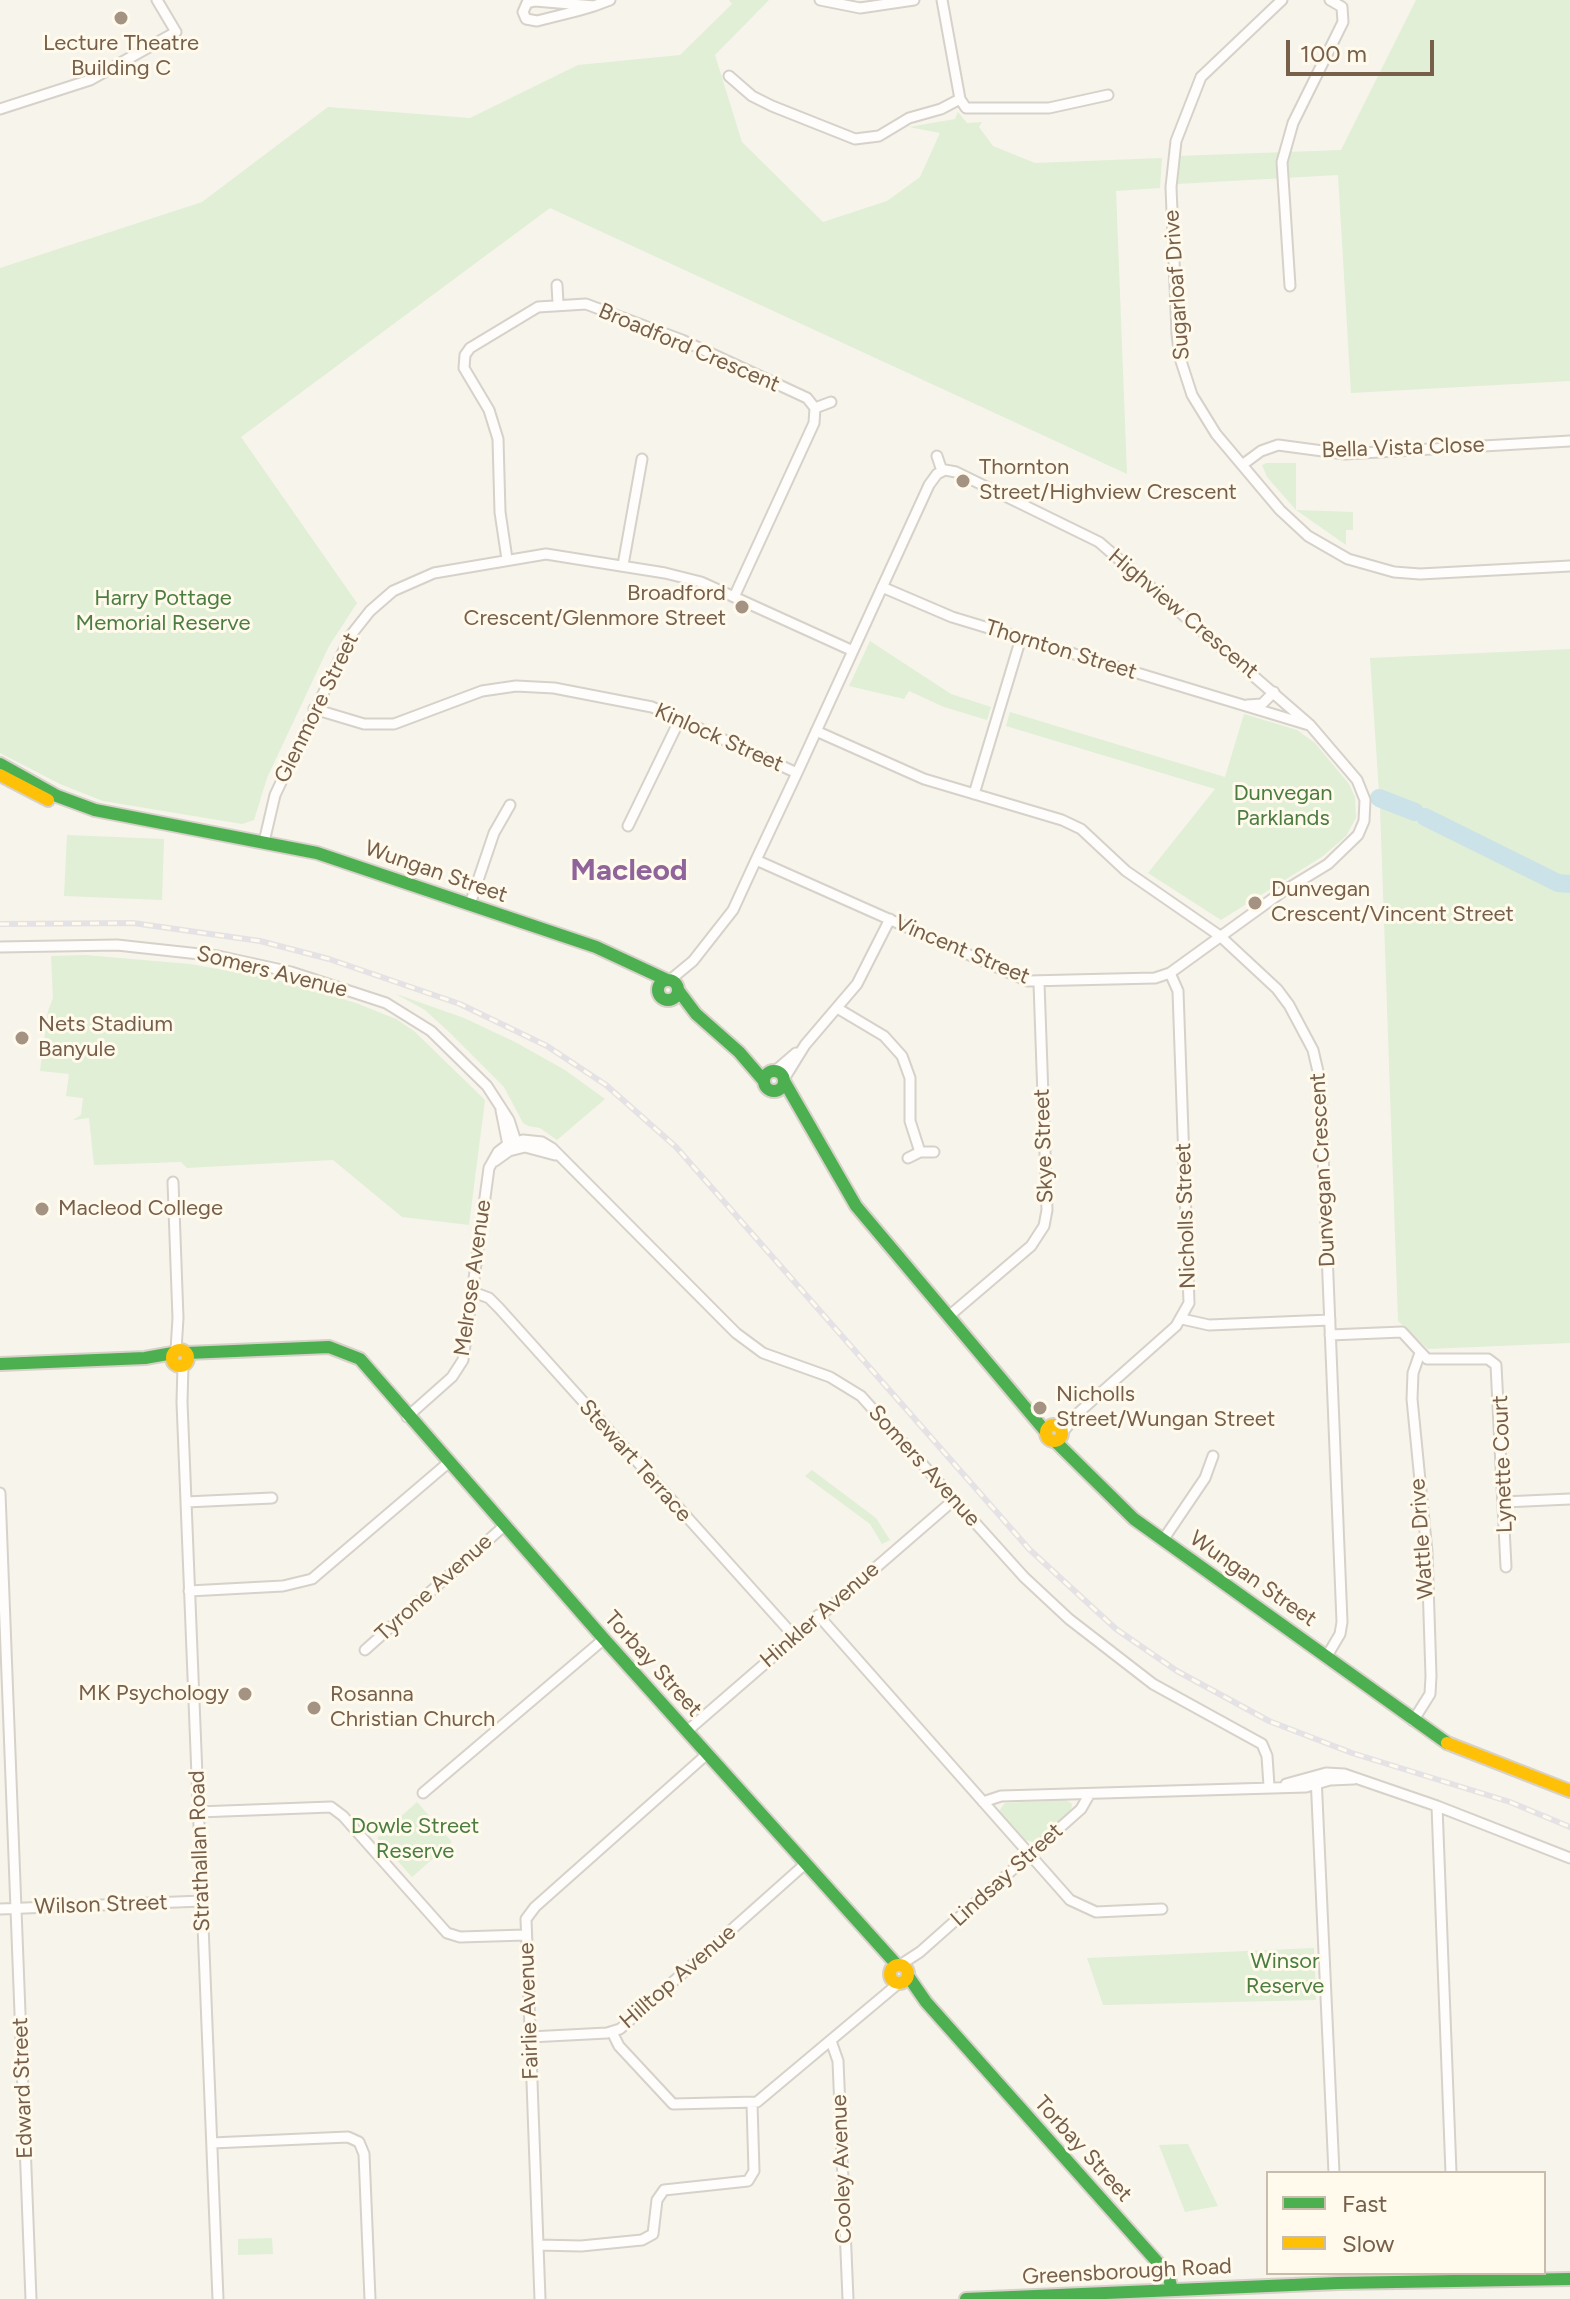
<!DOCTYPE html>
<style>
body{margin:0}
#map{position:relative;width:1570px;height:2299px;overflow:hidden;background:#f7f4eb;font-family:Figtree,sans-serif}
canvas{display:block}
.legend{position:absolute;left:1266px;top:2171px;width:280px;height:104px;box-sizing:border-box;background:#fffaec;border:2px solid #c9bcab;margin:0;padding:10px 14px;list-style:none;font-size:24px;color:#775f49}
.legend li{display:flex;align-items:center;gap:16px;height:40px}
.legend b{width:40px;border:2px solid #c9bcab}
.scale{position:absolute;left:1286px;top:40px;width:148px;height:36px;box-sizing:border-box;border:4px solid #775f49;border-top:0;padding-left:10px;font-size:24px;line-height:28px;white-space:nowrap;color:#775f49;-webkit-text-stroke:6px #fffaec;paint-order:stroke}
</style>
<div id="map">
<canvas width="1570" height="2299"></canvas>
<ul class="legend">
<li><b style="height:10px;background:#4caf50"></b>Fast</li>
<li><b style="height:10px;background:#ffc107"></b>Slow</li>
</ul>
<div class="scale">100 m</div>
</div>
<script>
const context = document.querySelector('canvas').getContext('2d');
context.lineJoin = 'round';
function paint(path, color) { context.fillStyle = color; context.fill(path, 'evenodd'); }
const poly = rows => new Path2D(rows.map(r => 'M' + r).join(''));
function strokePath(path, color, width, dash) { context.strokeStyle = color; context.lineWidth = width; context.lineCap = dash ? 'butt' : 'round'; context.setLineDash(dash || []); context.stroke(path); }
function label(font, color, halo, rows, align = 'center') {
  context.font = font + ' Figtree,sans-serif'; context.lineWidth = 6; context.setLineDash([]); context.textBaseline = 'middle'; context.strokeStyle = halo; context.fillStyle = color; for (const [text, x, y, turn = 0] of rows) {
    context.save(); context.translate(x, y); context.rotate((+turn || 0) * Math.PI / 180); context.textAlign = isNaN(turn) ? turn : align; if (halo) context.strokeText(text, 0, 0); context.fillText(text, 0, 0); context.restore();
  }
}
paint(poly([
 [729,0,769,0,715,55,742,142,823,222,887,201,920,177,940,133,909,127,955,119,958,112,967,123,982,122,979,127,993,146,1035,163,1162,158,1160,188,1116,191,1127,474,550,208,241,437,357,603,329,646,267,778,254,820,242,824,103,801,60,784,0,753,0,268,202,202,328,107,470,118,578,65,680,55,732,4],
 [1416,0,1570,0,1570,381,1351,393,1338,175,1177,184,1177,156,1341,150],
 [1267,463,1296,463,1296,510,1353,512,1353,530,1346,530,1346,545,1296,510,1267,477,1262,465],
 [870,641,951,694,991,707,987,720,944,707,909,691,904,699,849,686],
 [1570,649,1570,1343,1428,1349,1398,1321,1380,807,1370,658],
 [1010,712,1225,777,1244,714,1297,730,1315,743,1349,784,1355,797,1356,818,1346,836,1323,856,1221,920,1148,873,1215,789,1006,726],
 [67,835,164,839,162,900,64,896],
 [85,955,190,964,273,979,356,1003,396,1019,414,1031,485,1100,469,1225,402,1217,333,1160,187,1168,181,1162,94,1165,89,1118,73,1120,81,1115,83,1098,66,1096,69,1074,40,1071,48,1011,53,998,51,956],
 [396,994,464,1018,515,1042,565,1070,605,1099,557,1140,540,1128,528,1126,523,1123,504,1087,449,1032,425,1010],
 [812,1470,876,1518,890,1540,882,1544,870,1524,805,1476],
 [1066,1800,1072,1804,1071,1811,1034,1842,1024,1840,999,1811,1005,1803],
 [417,1802,452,1842,412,1877,377,1838],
 [1314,1948,1316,2000,1103,2005,1087,1958],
 [1188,2144,1218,2206,1185,2212,1159,2145],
 [272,2238,273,2254,238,2255,238,2239]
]), '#e0efd5');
strokePath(poly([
 [1379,798,1415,812],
 [1425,817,1558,883,1570,884]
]), '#cce2e9', 18);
const street = poly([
 [820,0,860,8,914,0],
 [942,0,960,99,966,108,1049,108,1108,95],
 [1282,0,1201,77,1176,141,1171,187,1177,334,1180,358,1192,395,1216,434,1280,510,1308,536,1348,559,1394,572,1420,574,1570,566],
 [594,6,535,1,527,3,523,12,526,19,537,21,577,11,594,6,610,0],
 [729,76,752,96,772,106,855,139,879,136,909,118,941,109,960,99],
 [0,109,90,80,176,32,157,0],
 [557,285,558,303],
 [1290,286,1282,162,1293,123,1343,22,1342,7,1330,0],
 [815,408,831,402],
 [937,456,942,471],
 [1242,465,1261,451,1278,445,1345,454,1570,441],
 [507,559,500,512,498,439,489,410,464,368,465,355,470,348,538,307,586,304,682,340,807,398,815,408,814,423,734,597],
 [623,565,642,459],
 [882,587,952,617,1309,725],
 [1247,705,1262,704,1274,692],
 [314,709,364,724,394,724,482,691,516,686,554,688,652,707,797,773],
 [816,731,924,779,1062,820,1081,829,1126,871,1220,936,1277,989,1289,1005,1313,1050,1320,1080,1342,1622,1340,1634,1327,1656],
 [974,794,1021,638],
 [628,826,680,719],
 [264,842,275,795,351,635,370,611,393,591,434,573,546,554,665,573,701,582,853,651],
 [470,904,494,833,510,805],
 [0,947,117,945,218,956,291,972,386,1003,431,1031,487,1086,509,1120,518,1148],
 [670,980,693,961,733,910,756,860,797,773,929,485,937,474,945,470,956,472,1099,542,1310,725,1357,780,1365,800,1364,821,1358,835,1328,864,1282,892,1170,973,1155,978,1028,981,756,860],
 [837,1008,884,1036,902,1056,910,1078,910,1121,920,1152],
 [775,1071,796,1053],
 [784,1079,805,1045,857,984,890,919],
 [501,1110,509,1150],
 [908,1158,920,1152,934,1152],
 [495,1161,509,1151,525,1147,555,1155],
 [173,1182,178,1318,176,1350],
 [473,1292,489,1298,499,1308,794,1636],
 [949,1316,1031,1246,1044,1226,1047,1210,1039,983],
 [1182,1319,1209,1325,1330,1320],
 [1330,1335,1402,1332,1427,1359,1488,1359,1496,1365,1506,1567],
 [183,1365,182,1402,218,2299],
 [407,1417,452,1377,463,1360,489,1168,498,1152,507,1145,523,1140,542,1142,552,1148,736,1333,763,1353,830,1377,861,1396,1024,1577,1069,1619,1153,1684,1262,1744,1267,1756,1269,1786],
 [1057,1425,1074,1416],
 [1063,1432,1077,1414,1176,1326,1189,1303,1178,991,1170,973],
 [0,1493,31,2299],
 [186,1502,272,1498],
 [1504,1502,1570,1499],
 [1163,1540,1205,1478,1213,1456],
 [189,1591,283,1586,312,1579,448,1463],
 [818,1615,1070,1900,1096,1912,1162,1909],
 [365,1650,504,1526],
 [1413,1721,1430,1694,1431,1676,1427,1552,1412,1399,1413,1373,1420,1353],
 [686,1732,955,1499],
 [1316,1776,1334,2173],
 [1286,1784,1326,1773,1344,1774,1437,1806,1570,1858],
 [423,1793,604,1639],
 [983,1802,1001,1796,1306,1787,1330,1780,1354,1779],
 [1437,1806,1451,2173],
 [198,1812,331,1807,343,1816,447,1933,460,1937,525,1935],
 [0,1909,202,1901],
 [900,1965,920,1952,1081,1809,1089,1795],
 [612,2032,619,2046,673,2104,757,2102,899,1983],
 [530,2037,607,2033,620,2029,804,1865],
 [831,2041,838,2061,848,2299],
 [212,2143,348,2137,359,2142,364,2154,370,2299],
 [538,2245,581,2246,642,2240,653,2234,657,2200,664,2190,748,2181,754,2171,752,2103],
 [540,2299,526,1919,535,1907,706,1755]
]);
const fast = poly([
 [0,764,57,796,95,810,317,853,596,947,667,980],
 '658 990a10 10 0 1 1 20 0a10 10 0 1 1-20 0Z',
 [678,990,696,1014,739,1052,764,1081],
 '764 1081a10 10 0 1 1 20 0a10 10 0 1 1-20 0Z',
 [784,1081,856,1206,1046,1432],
 [187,1353,329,1347,360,1359,604,1639,897,1965],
 [0,1364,145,1358,173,1353],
 [1056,1442,1134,1519,1447,1743],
 [908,1976,926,2002,1168,2274,1172,2290],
 [966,2299,1338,2283,1570,2279]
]);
const slow = poly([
 [0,775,48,800],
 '172 1358a8 8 0 1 1 16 0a8 8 0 1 1-16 0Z',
 '1046 1433a8 8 0 1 1 16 0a8 8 0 1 1-16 0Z',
 [1447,1743,1570,1791],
 '890 1974a9 9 0 1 1 18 0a9 9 0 1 1-18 0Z'
]);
strokePath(street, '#d6d1c9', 13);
strokePath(fast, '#d7d1c9', 16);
strokePath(slow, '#d7d1c9', 16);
strokePath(street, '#fefdfc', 9);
strokePath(fast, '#4caf50', 12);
strokePath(slow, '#ffc107', 12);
const rail = poly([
 [0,924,133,923,260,941,329,959,460,1004,547,1046,606,1085,676,1147,1029,1549,1116,1629,1177,1671,1269,1721,1352,1753,1510,1802,1570,1827]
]);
strokePath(rail, '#e5e2e5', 6);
strokePath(rail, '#fffaec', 3, [9]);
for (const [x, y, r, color] of [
 [121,18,8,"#a49382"],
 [963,481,8,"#a49382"],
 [742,607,8,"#a49382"],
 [1255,903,8,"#a49382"],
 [22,1038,8,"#a49382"],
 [42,1209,8,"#a49382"],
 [1040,1408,8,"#a49382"],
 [245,1694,8,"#a49382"],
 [314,1708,8,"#a49382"]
]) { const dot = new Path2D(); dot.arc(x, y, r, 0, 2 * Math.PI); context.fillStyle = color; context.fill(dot); strokePath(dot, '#fffaec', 3); }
label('22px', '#775f49', '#fffaec', [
 ["Lecture Theatre",121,44,"center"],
 ["Building C",121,69,"center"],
 ["Thornton",979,468],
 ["Street/Highview Crescent",979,493],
 ["Broadford",726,594,"right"],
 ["Crescent/Glenmore Street",726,619,"right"],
 ["Dunvegan",1271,890],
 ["Crescent/Vincent Street",1271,915],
 ["Nets Stadium",38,1025],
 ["Banyule",38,1050],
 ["Macleod College",58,1209],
 ["Nicholls",1056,1395],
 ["Street/Wungan Street",1056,1420],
 ["MK Psychology",229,1694,"right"],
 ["Rosanna",330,1695],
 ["Christian Church",330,1720]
], 'left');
label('22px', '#775f49', '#fffaec', [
 ["Sugarloaf Drive",1177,285,-94],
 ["Broadford Crescent",689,348,23],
 ["Bella Vista Close",1403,448,-2],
 ["Highview Crescent",1183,614,40],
 ["Thornton Street",1061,650,17],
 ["Glenmore Street",317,708,-64],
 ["Kinlock Street",719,738,24],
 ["Wungan Street",436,872,19],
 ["Vincent Street",962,950,23],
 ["Somers Avenue",272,972,14],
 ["Skye Street",1044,1146,-92],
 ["Dunvegan Crescent",1323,1170,-93],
 ["Nicholls Street",1186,1216,-92],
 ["Melrose Avenue",473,1278,-82],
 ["Stewart Terrace",635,1461,48],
 ["Lynette Court",1503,1464,-92],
 ["Somers Avenue",924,1466,48],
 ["Wattle Drive",1422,1539,-94],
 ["Wungan Street",1253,1579,35],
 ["Tyrone Avenue",434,1588,-42],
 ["Hinkler Avenue",820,1615,-41],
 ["Torbay Street",653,1664,48],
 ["Strathallan Road",200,1851,-92],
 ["Lindsay Street",1007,1875,-42],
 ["Wilson Street",101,1905,-2],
 ["Hilltop Avenue",678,1977,-41],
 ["Fairlie Avenue",529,2011,-92],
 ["Edward Street",23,2088,-92],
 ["Torbay Street",1083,2149,48],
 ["Cooley Avenue",842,2169,-92],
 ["Greensborough Road",1127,2272,-3]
]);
label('22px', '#4b7d41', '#fffaec', [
 ["Harry Pottage",163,599],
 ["Memorial Reserve",163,624],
 ["Dunvegan",1283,794],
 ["Parklands",1283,819],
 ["Dowle Street",415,1827],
 ["Reserve",415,1852],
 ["Winsor",1285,1962],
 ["Reserve",1285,1987]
]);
label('bold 30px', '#8f649b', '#fffaec', [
 ["Macleod",629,871]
]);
</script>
